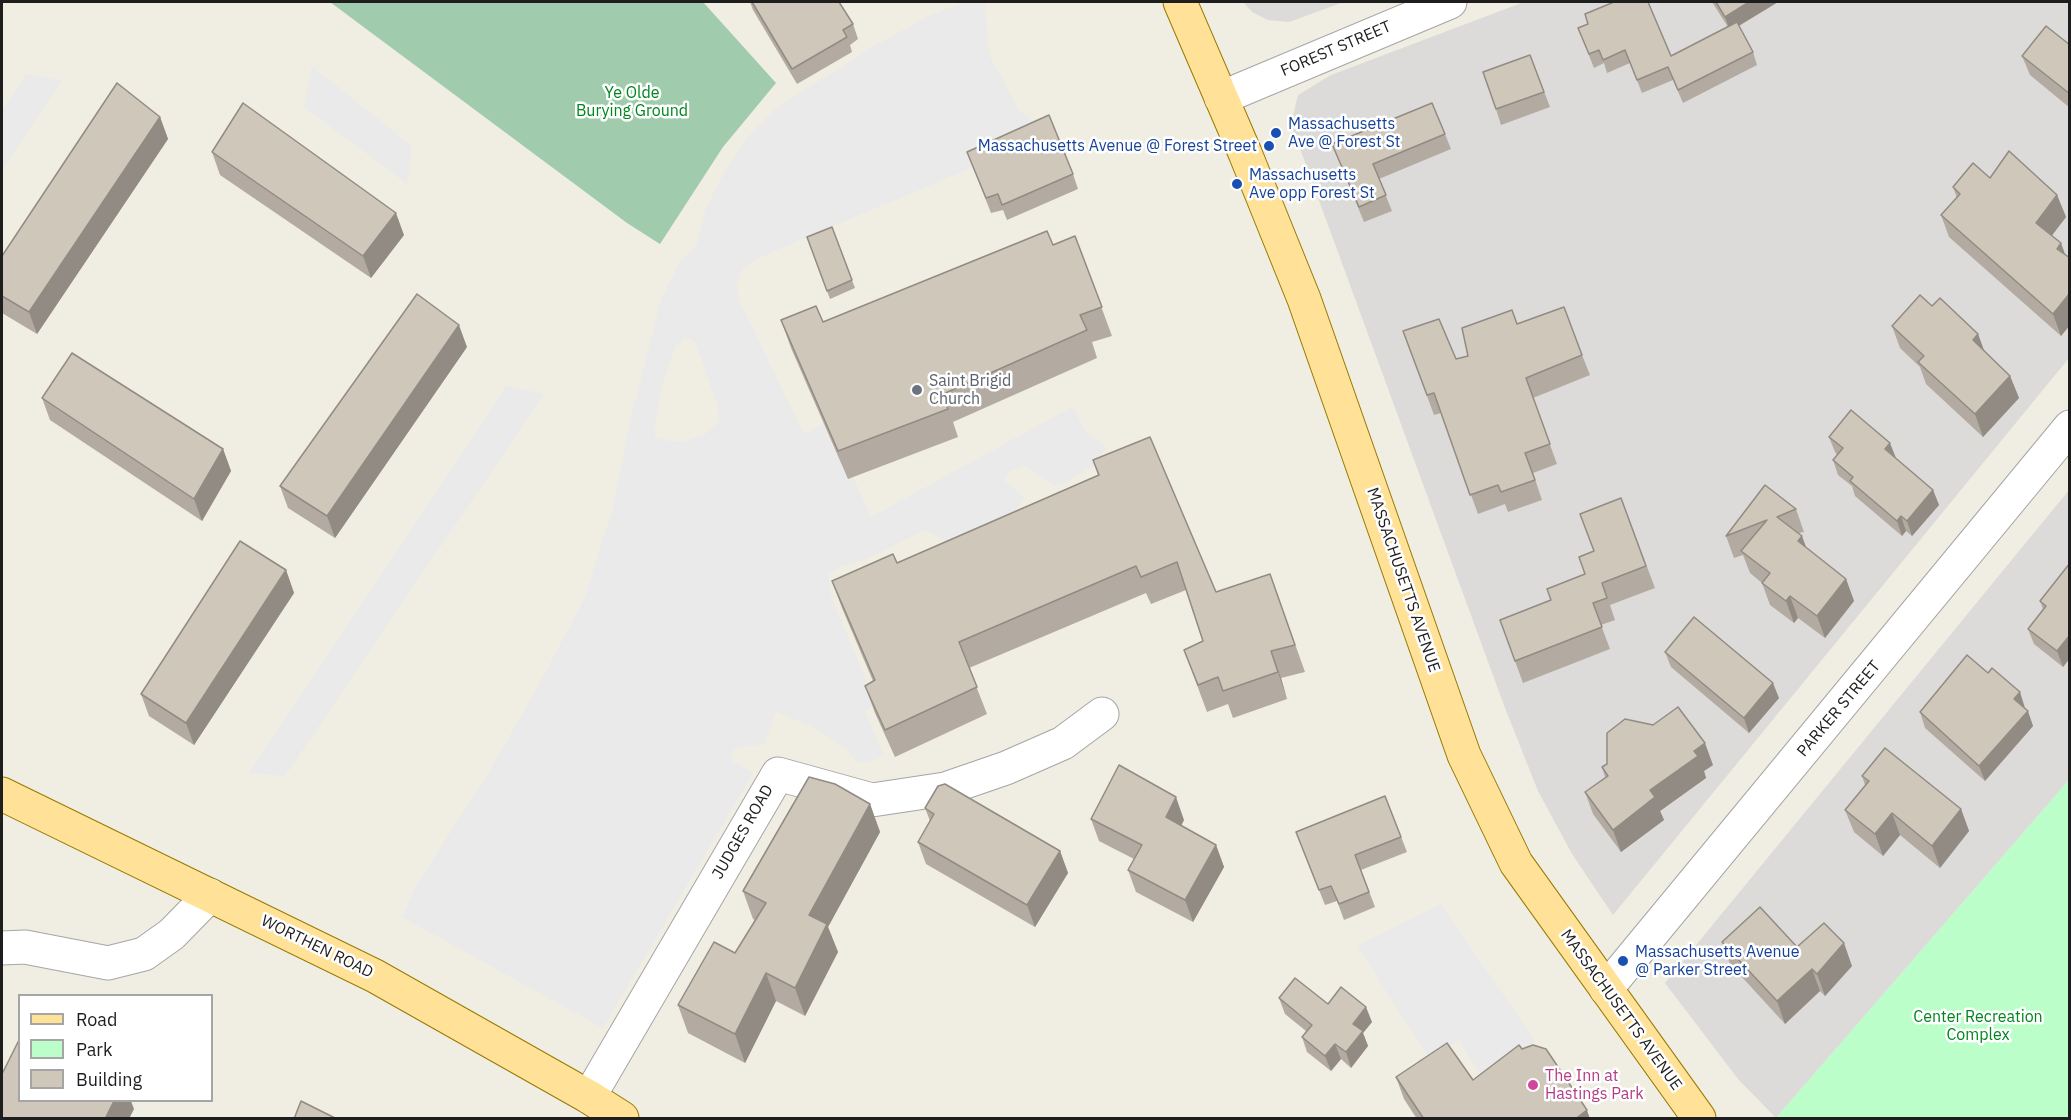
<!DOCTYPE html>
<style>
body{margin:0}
#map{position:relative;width:2071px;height:1120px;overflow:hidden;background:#f0ede2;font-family:"IBM Plex Sans",sans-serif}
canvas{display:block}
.frame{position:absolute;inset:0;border:3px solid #1e1e1e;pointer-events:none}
.legend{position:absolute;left:18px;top:994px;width:195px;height:108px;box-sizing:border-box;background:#fff;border:2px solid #a5a5a5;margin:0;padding:8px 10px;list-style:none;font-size:18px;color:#1e1e1e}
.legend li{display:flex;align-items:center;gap:12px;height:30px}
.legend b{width:30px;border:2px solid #a5a5a5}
</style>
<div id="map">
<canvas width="2071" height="1120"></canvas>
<div class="frame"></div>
<ul class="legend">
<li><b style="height:8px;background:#ffe198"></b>Road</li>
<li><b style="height:16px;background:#bbfeca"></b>Park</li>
<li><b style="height:16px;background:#d0c7bb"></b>Building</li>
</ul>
</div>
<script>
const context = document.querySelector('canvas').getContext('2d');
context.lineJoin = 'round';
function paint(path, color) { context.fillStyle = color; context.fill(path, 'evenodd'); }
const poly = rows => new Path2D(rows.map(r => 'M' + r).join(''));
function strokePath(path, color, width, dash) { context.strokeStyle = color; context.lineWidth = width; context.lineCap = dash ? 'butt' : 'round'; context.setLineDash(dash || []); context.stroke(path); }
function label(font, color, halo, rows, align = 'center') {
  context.font = font + ' "IBM Plex Sans",sans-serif'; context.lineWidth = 5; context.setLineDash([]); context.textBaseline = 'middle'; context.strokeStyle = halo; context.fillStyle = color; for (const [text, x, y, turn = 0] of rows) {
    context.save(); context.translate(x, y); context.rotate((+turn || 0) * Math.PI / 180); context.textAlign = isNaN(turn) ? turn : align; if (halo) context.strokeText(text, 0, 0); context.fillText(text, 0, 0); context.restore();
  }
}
paint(poly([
 [1243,2,1344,2,1289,22,1268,20,1252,12],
 [1524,2,2069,2,2069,358,1613,915,1572,854,1538,791,1505,708,1291,124,1298,95,1331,75],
 [2069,490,2069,780,1776,1118,1738,1079,1665,983]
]), '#dcdbda');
paint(poly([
 [330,2,703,2,776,83,723,147,660,244,627,223]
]), '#a1cbad');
paint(poly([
 [2069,780,2069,1118,1776,1118]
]), '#bbfeca');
paint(poly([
 [963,2,985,2,989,55,1019,110,1045,131,966,170,763,256,743,268,737,286,740,302,804,434,828,421,871,517,1072,407,1090,437,1099,441,1106,448,1093,466,1067,482,1053,485,1025,465,1009,472,1004,480,1025,498,1015,511,954,545,925,530,869,558,840,567,828,574,831,596,876,704,865,711,884,756,869,762,859,763,846,748,808,725,776,712,764,744,739,747,734,750,731,760,753,773,603,1028,402,917,417,884,489,772,536,690,584,599,612,512,632,414,661,299,680,262,697,244,705,210,720,180,747,138,775,109,874,46,927,17],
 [685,337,696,343,717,404,719,421,704,435,682,442,669,441,656,438,654,429,663,382,676,345],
 [312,66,412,146,407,184,304,107],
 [26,74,62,80,2,170,2,110],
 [506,386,544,394,285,776,248,773],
 [1441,904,1535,1041,1484,1079,1459,1040,1430,1059,1357,946]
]), '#eaeaea');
const minor = poly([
 [1221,98,1450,2],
 [2,948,25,947,108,963,144,954,172,934,210,895],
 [1606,989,2070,427],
 [589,1097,778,774,872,800,945,789,1006,768,1063,743,1102,714]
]);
const major = poly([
 [1180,2,1245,153,1304,299,1464,755,1516,863,1699,1118],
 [2,794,375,976,589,1097,622,1118]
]);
strokePath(minor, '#a5a5a5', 35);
strokePath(major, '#977a00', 35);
strokePath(minor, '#fff', 33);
strokePath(major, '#ffe198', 33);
paint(poly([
 [750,2,839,2,853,24,858,39,850,45,852,52,797,84,753,10],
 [1712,2,1778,2,1739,26,1753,52,1757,65,1683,103,1673,80,1642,93,1630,63,1607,73,1604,63,1594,68,1578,28,1671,56,1728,27],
 [2070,45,2070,108,2030,75,2022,56],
 [1530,55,1550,107,1501,125,1496,109],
 [160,117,168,139,37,334,2,313,2,256],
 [1445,134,1451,149,1379,179,1392,211,1364,222,1332,144],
 [212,152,404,235,371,278,220,175],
 [967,152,1073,174,1078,189,1007,220,1003,210,991,213],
 [1990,178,2057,195,2066,217,2051,236,2065,255,2070,258,2070,325,2061,336,1949,237,1941,215,1957,198,1953,187],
 [832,227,855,288,830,299,807,237],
 [1075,236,1112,336,1092,342,1097,358,953,422,958,437,848,479,791,348,781,320,823,322,1053,245],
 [1932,306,1978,334,1984,351,2010,376,2019,398,1983,437,1926,384,1920,367,1900,348,1892,326],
 [1517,324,1582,355,1590,375,1533,398,1557,464,1533,473,1542,500,1508,512,1505,504,1478,514,1441,413,1434,415,1403,331,1456,359,1468,356],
 [467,347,335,538,288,508,280,486],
 [42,398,223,449,231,471,202,521,50,420],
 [1829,437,1895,458,1933,490,1939,505,1912,536,1906,531,1902,536,1855,496,1852,486,1838,475,1833,460,1837,455,1835,452],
 [1093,460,1216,592,1270,574,1305,672,1281,678,1287,699,1233,718,1228,704,1207,712,1184,650,1203,641,1186,590,1151,604,1146,593,969,668,987,714,895,757,875,713,865,686,873,681,842,608,832,581,897,563,1098,475],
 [1621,498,1655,588,1610,605,1615,620,1601,625,1610,649,1523,683,1500,620,1551,600,1585,574,1594,551],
 [1796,509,1804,532,1799,533,1807,549,1846,579,1854,601,1825,638,1798,618,1794,623,1770,605,1762,583,1750,573,1743,555,1734,558,1726,536],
 [2070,563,2070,658,2063,667,2034,644,2028,629,2043,609,2040,601],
 [286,570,294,593,194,745,149,716,141,694],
 [1665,652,1779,698,1749,733,1671,667],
 [2025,708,2033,726,1985,781,1925,728,1920,712],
 [1607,764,1713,765,1704,771,1706,778,1660,811,1664,820,1621,852,1593,814,1585,792,1605,777,1602,767],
 [1862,776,1961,809,1969,831,1940,868,1900,835,1883,856,1854,832,1845,810,1865,785],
 [1385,796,1407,852,1361,870,1375,907,1344,920,1337,901,1325,905,1296,832],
 [870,804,880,832,828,927,838,952,805,1016,776,1001,745,1063,688,1033,678,1005,735,953,755,920,753,919,743,891],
 [925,808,1060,851,1068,873,1035,927,926,864,918,842,930,821],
 [1091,819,1184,820,1181,826,1216,845,1224,867,1193,922,1136,892,1128,870,1134,859,1099,841],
 [1722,942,1797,947,1852,966,1825,996,1820,991,1785,1024,1730,964],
 [1279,998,1328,1004,1372,1022,1363,1033,1368,1046,1351,1068,1341,1059,1331,1071,1307,1052,1302,1037,1306,1031,1285,1014],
 [1396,1077,1473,1080,1590,1119,1417,1119,1404,1099]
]), '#b3aba1');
paint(poly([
 [1749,2,1778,2,1730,31,1725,17],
 [160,117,168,139,37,334,29,312],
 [2057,195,2066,217,2044,246,2036,223],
 [396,213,404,235,371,278,363,256],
 [2061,243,2069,265,2057,249],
 [2070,293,2070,325,2061,336,2053,314],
 [459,325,467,347,335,538,327,516],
 [1978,334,1986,356,1973,340],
 [2010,376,2019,398,1983,437,1975,414],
 [1890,443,1896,458,1885,449],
 [223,449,231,471,202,521,194,499],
 [1933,490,1939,505,1912,536,1907,521],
 [1901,516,1906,531,1902,536,1897,521],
 [1802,536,1810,558,1798,541],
 [286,570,294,593,194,745,186,723],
 [1846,579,1854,601,1825,638,1817,616],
 [1790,596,1798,618,1794,623,1786,601],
 [2070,635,2070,658,2063,667,2057,651],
 [1271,651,1281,678,1287,699],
 [1773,683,1779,698,1749,733,1744,718],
 [2020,692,2025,708,2020,714,2014,699],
 [2028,711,2033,726,1985,781,1979,766],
 [1705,743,1713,765,1704,771,1706,778,1660,811,1664,820,1621,852,1613,830,1650,790,1694,751],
 [1176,797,1184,820,1174,839,1166,817],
 [870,804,880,832,828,927,838,952,805,1016,795,988,809,915],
 [1961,809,1969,831,1940,868,1932,846],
 [1892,813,1900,835,1883,856,1875,834],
 [1216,845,1224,867,1193,922,1185,900],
 [1060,851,1068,873,1035,927,1027,905],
 [1844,943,1852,966,1825,996,1817,974],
 [1812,969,1820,991,1785,1024,1777,1001],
 [766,973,776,1001,745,1063,735,1034],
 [1366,1007,1372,1022,1363,1033,1368,1046,1351,1068,1346,1052,1353,1024],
 [1335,1044,1341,1059,1331,1071,1325,1056],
 [114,1101,131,1101,134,1109,129,1119,105,1119],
 [1587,1110,1590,1119,1575,1119]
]), '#928b83');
const building = poly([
 [752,2,839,2,853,24,843,30,847,37,792,69,752,2],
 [1614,2,1648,2,1671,56,1737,22,1753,52,1678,90,1668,67,1637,80,1625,50,1603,60,1599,50,1589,54,1578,28,1588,24,1585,14,1614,2],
 [1716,2,1749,2,1725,17,1716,2],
 [2046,26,2070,45,2070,94,2022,56,2046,26],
 [1530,55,1544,92,1496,109,1483,72,1530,55],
 [117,83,160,117,29,312,2,296,2,256,117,83],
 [243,103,396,213,363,256,212,152,243,103],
 [1432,103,1445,134,1373,164,1386,195,1359,207,1332,144,1432,103],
 [1049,115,1073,174,1002,205,998,194,986,198,967,152,1049,115],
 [2009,151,2057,195,2036,223,2061,243,2057,249,2070,258,2070,293,2053,314,1941,215,1960,194,1953,187,1973,163,1990,178,2009,151],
 [832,227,852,280,827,291,807,237,832,227],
 [1047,231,1053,245,1075,236,1102,307,1080,315,1087,330,941,395,948,409,838,451,781,320,816,306,823,322,1047,231],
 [417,294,459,325,327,516,280,486,417,294],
 [1920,295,1932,306,1940,298,1978,334,1973,340,2010,376,1975,414,1918,362,1924,356,1892,326,1920,295],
 [1564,307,1582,355,1526,378,1550,444,1525,453,1535,480,1501,492,1498,485,1470,495,1434,393,1427,395,1403,331,1439,319,1456,359,1468,356,1462,328,1512,310,1517,324,1564,307],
 [72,353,223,449,194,499,42,398,72,353],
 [1851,410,1890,443,1885,449,1933,490,1907,521,1901,516,1897,521,1850,481,1853,477,1833,460,1843,448,1829,437,1851,410],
 [1150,437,1216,592,1270,574,1295,645,1271,651,1278,672,1223,691,1218,677,1198,685,1184,650,1203,641,1177,562,1141,577,1136,566,959,642,977,687,885,730,865,686,875,680,832,581,893,554,897,563,1099,475,1093,460,1150,437],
 [1765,485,1796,509,1777,517,1802,536,1798,541,1846,579,1817,616,1790,596,1786,601,1762,583,1770,573,1741,551,1767,520,1726,536,1765,485],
 [1621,498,1646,566,1602,583,1607,598,1593,603,1602,627,1515,661,1500,620,1551,600,1547,589,1585,574,1579,557,1594,551,1580,514,1621,498],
 [240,541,286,570,186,723,141,694,240,541],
 [2070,563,2070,635,2057,651,2028,629,2046,606,2040,601,2070,563],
 [1694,617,1773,683,1744,718,1665,652,1694,617],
 [1967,655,1988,673,1992,668,2020,692,2014,699,2028,711,1979,766,1920,712,1967,655],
 [1678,707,1705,743,1694,751,1698,756,1650,790,1655,797,1613,830,1585,792,1608,776,1602,767,1607,764,1607,733,1625,719,1653,725,1678,707],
 [1885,748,1961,809,1932,846,1892,813,1875,834,1845,810,1869,781,1862,776,1885,748],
 [1119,765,1176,797,1166,817,1216,845,1185,900,1128,870,1142,845,1091,819,1119,765],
 [809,777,835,784,870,804,809,915,827,924,795,988,766,973,735,1034,678,1005,714,942,735,953,766,903,743,891,809,777],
 [945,784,1060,851,1027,905,918,842,934,814,925,808,938,786,945,784],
 [1385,796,1401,837,1355,855,1369,892,1339,904,1331,886,1319,890,1296,832,1385,796],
 [1760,907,1797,947,1824,923,1844,943,1817,974,1812,969,1777,1001,1722,942,1760,907],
 [1295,978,1328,1004,1341,987,1366,1007,1353,1024,1363,1031,1346,1052,1335,1044,1325,1056,1302,1037,1312,1025,1279,998,1295,978],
 [20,1038,20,1101,114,1101,105,1119,2,1119,2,1074,20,1038],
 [1447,1043,1473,1080,1519,1045,1522,1049,1533,1045,1546,1049,1587,1110,1575,1119,1424,1119,1396,1077,1447,1043],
 [301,1101,337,1119,294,1119,301,1101]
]);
paint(building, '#d0c7bb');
strokePath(building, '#928b83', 1.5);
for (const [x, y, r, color] of [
 [1276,133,6,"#1a4fb4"],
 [1269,146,6,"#1a4fb4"],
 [1237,184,6,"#1a4fb4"],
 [917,390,6,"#6b7280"],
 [1623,961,6,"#1a4fb4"],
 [1533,1085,6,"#d1479c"]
]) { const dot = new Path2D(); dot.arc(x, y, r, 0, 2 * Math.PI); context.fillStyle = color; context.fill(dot); strokePath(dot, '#fff', 2); }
label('16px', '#1e1e1e', '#fff', [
 ["FOREST STREET",1336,49,-23],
 ["MASSACHUSETTS AVENUE",1403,580,71],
 ["PARKER STREET",1839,709,-50],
 ["JUDGES ROAD",743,832,-60],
 ["WORTHEN ROAD",317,947,26],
 ["MASSACHUSETTS AVENUE",1621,1010,54]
]);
label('16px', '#01861f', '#fff', [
 ["Ye Olde",632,93],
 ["Burying Ground",632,111],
 ["Center Recreation",1978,1017],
 ["Complex",1978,1035]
]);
label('16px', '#164399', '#fff', [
 ["Massachusetts",1288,124],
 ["Ave @ Forest St",1288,142],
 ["Massachusetts Avenue @ Forest Street",1257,146,"right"],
 ["Massachusetts",1249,175],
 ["Ave opp Forest St",1249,193],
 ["Massachusetts Avenue",1635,952],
 ["@ Parker Street",1635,970]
], 'left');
label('16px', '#5b616d', '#fff', [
 ["Saint Brigid",929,381],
 ["Church",929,399]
], 'left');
label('16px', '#b23c85', '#fff', [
 ["The Inn at",1545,1076],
 ["Hastings Park",1545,1094]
], 'left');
</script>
